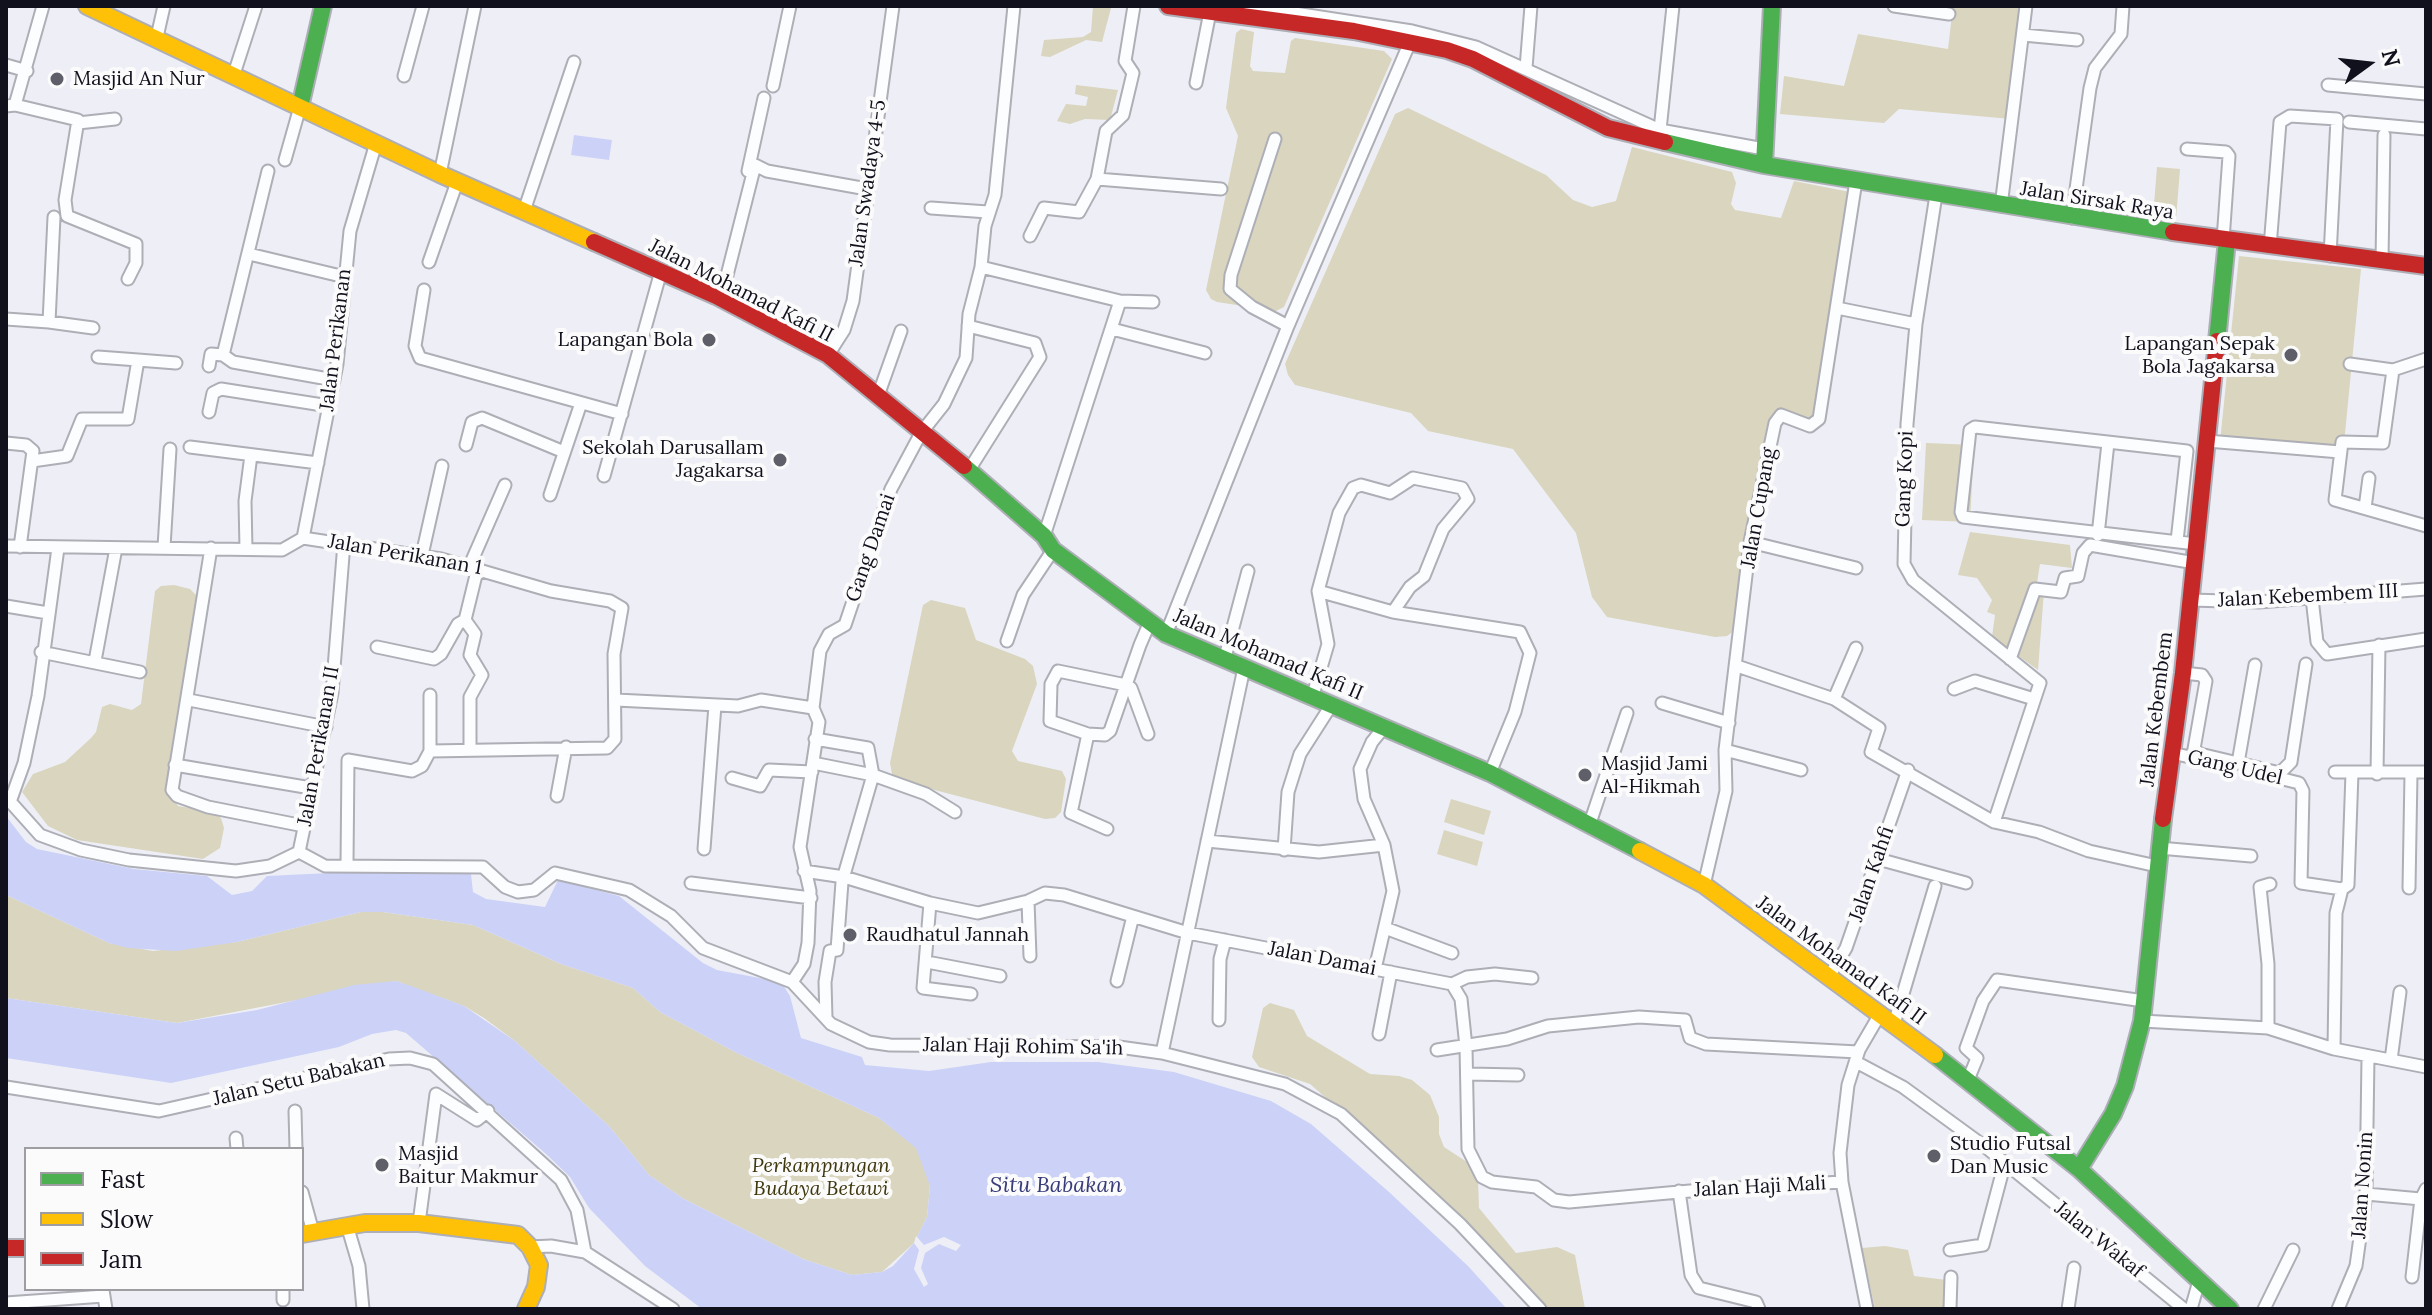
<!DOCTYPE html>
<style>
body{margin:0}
#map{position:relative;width:2432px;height:1315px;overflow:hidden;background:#eeeff6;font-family:Lora,serif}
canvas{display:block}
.frame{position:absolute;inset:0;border:8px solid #10111c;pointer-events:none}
.legend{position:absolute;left:24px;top:1147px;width:280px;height:144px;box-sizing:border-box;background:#fbfbfb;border:2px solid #9d9da2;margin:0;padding:10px 14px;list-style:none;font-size:24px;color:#10111c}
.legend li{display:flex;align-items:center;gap:16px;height:40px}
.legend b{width:40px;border:2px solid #9d9da2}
.north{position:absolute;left:2328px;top:24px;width:80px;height:80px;-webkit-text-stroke:6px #fbfbfb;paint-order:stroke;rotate:75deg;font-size:22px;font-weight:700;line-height:32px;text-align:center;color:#10111c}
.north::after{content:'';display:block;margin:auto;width:28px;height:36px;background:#10111c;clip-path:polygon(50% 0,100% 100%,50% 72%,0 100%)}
</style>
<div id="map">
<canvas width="2432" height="1315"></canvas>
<div class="frame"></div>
<ul class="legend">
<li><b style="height:10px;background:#4caf50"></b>Fast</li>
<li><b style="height:10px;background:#ffc107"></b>Slow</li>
<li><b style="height:10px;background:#c62828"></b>Jam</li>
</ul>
<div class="north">N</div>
</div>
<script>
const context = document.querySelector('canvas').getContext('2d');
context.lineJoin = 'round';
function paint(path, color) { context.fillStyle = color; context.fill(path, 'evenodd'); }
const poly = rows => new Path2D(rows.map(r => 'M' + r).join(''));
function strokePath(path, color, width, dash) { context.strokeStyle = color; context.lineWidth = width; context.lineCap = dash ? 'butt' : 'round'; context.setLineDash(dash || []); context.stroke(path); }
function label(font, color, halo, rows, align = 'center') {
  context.font = font + ' Lora,serif'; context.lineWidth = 8; context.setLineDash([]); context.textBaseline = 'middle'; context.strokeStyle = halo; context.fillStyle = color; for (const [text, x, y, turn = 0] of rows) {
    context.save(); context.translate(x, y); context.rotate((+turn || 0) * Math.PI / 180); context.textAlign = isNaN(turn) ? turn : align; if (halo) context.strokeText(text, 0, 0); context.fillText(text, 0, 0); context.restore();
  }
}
paint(poly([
 [1093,6,1111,8,1102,42,1086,40,1050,57,1041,56,1044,40,1083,37,1091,32],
 [1953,6,2025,6,2011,119,1899,109,1884,123,1780,114,1784,76,1844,86,1858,34,1948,49],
 [1241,29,1254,32,1250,66,1253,71,1285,73,1291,41,1295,38,1384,51,1392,59,1284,307,1276,311,1217,302,1211,299,1206,290,1238,136,1226,108,1236,33],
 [1076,85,1118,90,1110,120,1085,119,1070,124,1057,121,1066,104,1086,106,1088,97,1075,94],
 [1408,108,1546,175,1573,200,1592,207,1616,201,1632,147,1732,172,1736,183,1731,204,1735,210,1781,218,1794,181,1850,192,1814,417,1805,419,1783,412,1735,630,1727,636,1715,637,1607,617,1592,597,1576,533,1513,449,1428,431,1411,413,1295,385,1288,375,1285,364,1395,114],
 [2157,167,2180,169,2176,219,2153,217],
 [2239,256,2361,269,2343,454,2220,442],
 [1926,443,1974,445,1970,522,1922,520],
 [1970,532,2070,545,2072,568,2040,564,2036,589,2044,591,2038,670,1992,637,1995,615,1987,612,1992,600,1977,578,1958,575],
 [174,585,190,589,201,600,168,789,178,806,214,812,221,818,224,828,220,848,203,859,77,840,48,826,22,792,33,774,65,762,91,738,96,732,102,707,110,704,132,710,141,704,155,591,161,586],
 [931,600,965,608,976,640,1025,659,1033,666,1037,684,1012,751,1018,761,1062,771,1066,779,1061,812,1055,818,1045,819,893,779,890,763,923,605],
 [1451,799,1491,811,1484,835,1444,822],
 [1444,830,1483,842,1477,866,1437,854],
 [6,895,109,943,153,951,237,942,361,912,383,912,473,925,561,964,633,988,660,1012,735,1052,879,1118,917,1148,925,1166,930,1186,927,1217,914,1243,882,1272,852,1275,803,1259,684,1199,649,1175,609,1126,515,1041,484,1018,464,1006,396,981,177,1023,6,998],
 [1270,1003,1294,1010,1307,1036,1370,1074,1399,1076,1412,1080,1430,1095,1439,1117,1439,1134,1444,1147,1473,1166,1478,1179,1479,1208,1516,1253,1557,1247,1575,1255,1585,1309,1546,1309,1418,1178,1310,1084,1259,1067,1252,1057,1263,1008],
 [1885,1246,1908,1250,1914,1276,1955,1281,1955,1309,1875,1309,1862,1248]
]), '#d9d5be');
paint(poly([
 [574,135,612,140,609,160,571,155],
 [6,816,26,842,37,849,134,869,207,876,232,895,252,891,267,876,433,868,471,874,473,892,486,899,545,907,558,880,619,896,703,963,717,970,781,982,790,996,801,1038,862,1057,865,1065,929,1071,991,1062,1098,1062,1174,1072,1271,1101,1311,1124,1389,1192,1468,1266,1507,1309,702,1309,645,1266,589,1208,570,1177,546,1154,406,1033,396,1030,372,1034,339,1047,171,1083,6,1058,6,998,177,1023,257,1010,354,985,396,981,414,987,464,1006,515,1041,609,1126,649,1175,684,1199,803,1259,852,1275,882,1272,893,1266,914,1243,927,1217,930,1186,916,1148,879,1118,735,1052,660,1012,633,988,561,964,473,925,383,912,361,912,237,942,176,951,128,948,109,943,6,895]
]), '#ccd2f7');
paint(poly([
 [916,1236,924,1245,944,1237,961,1245,956,1251,939,1244,925,1253,921,1268,928,1284,924,1287,914,1269,919,1250,914,1243]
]), '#eeeff6');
const street = poly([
 [1134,6,1125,61,1133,73,1123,115,1106,131,1097,179,1221,189],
 [1249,6,1412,31,1476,47,1660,130,1764,149],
 [1894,6,1949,14],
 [2023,35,2077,40],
 [157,37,164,6],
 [6,65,27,71],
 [1526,68,1531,6],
 [234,74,256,6],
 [404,76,423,6],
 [1196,83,1210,12],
 [2328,85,2426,94],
 [773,86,790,6],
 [15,105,78,120,65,200,67,216,136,244,136,263,128,279],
 [6,106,15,105,43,6],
 [2349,122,2426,129],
 [78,123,115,119],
 [1660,130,1673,6],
 [1275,139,1231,275,1230,289,1252,307,1288,326],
 [2187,149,2226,152,2229,156,2223,240],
 [285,160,300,107],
 [268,171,223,355,233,362,334,380],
 [748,171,764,98],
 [440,174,475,6],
 [1936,195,1916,324,1907,424,1904,564,1913,580,2040,683,1994,822],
 [2001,206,2026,6],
 [931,208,988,212],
 [524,211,574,62],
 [54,217,49,322,93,328],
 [2072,218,2090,88,2095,68,2121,34,2123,6],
 [1030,236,1044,208,1079,212,1097,179],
 [2270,247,2280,122,2290,116,2337,119,2330,256],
 [249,254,345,277],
 [2382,261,2384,135],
 [429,262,457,182],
 [981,267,1120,301,1153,302],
 [424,290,415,346,420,358,622,414],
 [721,299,755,165,767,171,867,189],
 [1837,308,1916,324],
 [6,319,49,322],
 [968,326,1035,343,1040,357,969,470],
 [1112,329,1205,353],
 [828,355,844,330,853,301,893,6],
 [98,357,138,360],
 [2350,364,2393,370],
 [209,366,211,354,223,355],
 [2393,370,2383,443,2342,442,2335,500,2426,526],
 [2393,370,2426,359],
 [879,393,901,331],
 [209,412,213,393,221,389,329,406],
 [2207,441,2340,452],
 [6,443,26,445,33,451,20,547],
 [466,445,472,422,482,418,564,452],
 [190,447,318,463],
 [32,461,67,456,82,419,128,419,138,360,176,363],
 [604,476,661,271],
 [550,495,581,403],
 [2365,508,2369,478],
 [2098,535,2108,443],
 [1044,536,1120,301],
 [303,538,337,364,350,231,376,143],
 [2177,541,2187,451,1975,427,1970,430,1961,512,1963,517,2196,544],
 [1750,542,1856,568],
 [6,546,282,550,303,538,441,559,551,591,610,601,622,608,614,654,615,739,607,748,430,751],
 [164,547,170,449],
 [211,548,172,790,177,796,208,807,304,826],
 [246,549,245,501,251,455],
 [422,555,442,466],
 [470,565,505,485],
 [1318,591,1393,612,1520,632,1530,653,1515,712,1490,773],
 [2312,598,2317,642,2327,654,2426,639],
 [2191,600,2259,602,2426,589],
 [6,606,48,613],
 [1166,634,1288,326,1410,42],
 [1007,641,1023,595,1053,550],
 [377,647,434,659,441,654,458,624,465,620],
 [41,652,140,672],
 [2010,659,2035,589,2061,592,2065,578,2078,576,2083,553,2090,545,2195,563],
 [95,661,116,548],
 [1224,661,1248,571],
 [1737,666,1834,699,1879,728,1871,752,1994,822,2039,832,2089,851,2157,866],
 [2183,673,2202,675,2206,681,2194,749,2200,754,2280,773,2291,762,2306,664],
 [1954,689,1975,681,2034,699],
 [1313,695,1328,644,1318,591,1339,513,1353,488,1361,485,1390,493,1413,478,1462,488,1468,499,1443,529,1424,576,1410,587,1393,612],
 [1834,699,1856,648],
 [189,700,326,727],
 [616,700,738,706,761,700,813,708],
 [1662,703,1729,723],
 [813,708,820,651,829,634,845,625,891,489,921,433,944,404,966,358,969,314,981,267,985,226,995,195,1014,6],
 [1088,734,1071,813,1107,829],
 [1148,734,1131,688,1126,685,1058,671,1051,684,1050,721,1088,734,1105,735,1110,731,1126,685,1140,645,1149,624],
 [815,739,868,748,873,775,842,882,837,950,830,951,825,982,826,1018],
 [470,749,470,697,482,675,470,655,475,634,465,620,478,567],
 [1725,750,1801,770],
 [2172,753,2203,760],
 [813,763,873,775,926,794,955,812],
 [2238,763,2255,665],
 [175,765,311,788],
 [2335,772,2426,772],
 [2377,774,2379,645],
 [2271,776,2299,783,2303,791,2301,883,2342,889],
 [732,778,760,786,769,770,812,772],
 [557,796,566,747],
 [6,797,40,835,81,850,129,860,236,871,270,866,299,852],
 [10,802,24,763,38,696,58,548],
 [1590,823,1627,713],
 [1207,841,1319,852,1384,845],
 [2159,848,2251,856],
 [704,849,715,705],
 [1284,850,1288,792,1300,754,1332,704],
 [299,852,325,866,483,867,505,887,518,892,534,890,555,873,629,890,671,916,703,948,792,982,831,1024,869,1042,890,1045,1119,1047,1162,1053,1285,1084,1341,1114,1460,1224,1540,1309],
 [299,852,332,693,344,543],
 [1878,859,1966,883],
 [347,864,348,760,412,771,422,766,430,751,430,695],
 [804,871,844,877,930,903,978,913,1028,901,1045,893,1064,895,1188,933,1452,984,1461,999,1466,1047,1468,1149,1482,1177,1492,1182,1536,1187,1554,1200,1569,1202,1701,1190,1842,1182],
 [691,883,811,898],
 [1704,885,1726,791,1725,750,1750,542,1775,423,1781,415,1810,426,1819,419,1856,181],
 [2409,888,2411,774],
 [1028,901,1030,956],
 [930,903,923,988,971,994],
 [1385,928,1452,953],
 [927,962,1000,976],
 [1375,969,1393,891,1384,845,1364,799,1360,769,1372,742,1385,726],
 [1830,975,1846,948,1908,770],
 [1117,981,1133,916],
 [792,982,804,964,808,943,810,891,800,847,819,722,813,708],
 [1452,984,1467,977,1495,974,1532,978],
 [1219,1020,1220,959,1225,940],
 [2142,1021,2268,1028,2334,1049,2426,1067],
 [1894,1024,1935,886],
 [2268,1028,2268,964,2260,887,2270,884],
 [1379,1034,1391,972],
 [2334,1049,2336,913,2342,889,2348,885,2352,773],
 [1437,1050,1507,1039,1548,1026,1639,1017,1685,1020,1690,1038,1706,1044,1858,1052],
 [1162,1053,1244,668],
 [2391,1060,2400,992],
 [1856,1062,1903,1087,1988,1149,2184,1309],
 [1469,1074,1518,1075],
 [1968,1080,1977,1058,1966,1048,1983,1001,1997,980,2144,1001],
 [6,1087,159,1111,389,1059,410,1058,433,1064,561,1180,577,1210,585,1252],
 [295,1111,296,1149],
 [236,1138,237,1149],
 [1679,1191,1691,1275,1699,1288,1756,1302,1759,1309],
 [302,1192,313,1232],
 [2366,1194,2421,1199],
 [419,1223,436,1094,477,1120,488,1111],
 [347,1225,359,1266,363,1309],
 [530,1247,551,1246,585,1252,673,1309],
 [1950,1250,1983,1245,2005,1162],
 [2412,1277,2421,1199,2426,1189],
 [283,1289,283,1300],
 [103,1290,106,1309],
 [6,1303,104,1296],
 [1867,1309,1842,1182,1840,1153,1848,1085,1859,1050,1880,1014],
 [1950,1309,1951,1277],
 [2068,1309,2074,1268],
 [2191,1309,2199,1281],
 [2264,1309,2293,1250],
 [2338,1309,2356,1266,2366,1194,2368,1057]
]);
const fast = poly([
 [300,107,323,6],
 [1665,142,1764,165,2173,232],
 [1764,165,1772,6],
 [2217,341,2227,240],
 [964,466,1044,536,1053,550,1166,634,1490,773,1640,851],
 [1935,1055,2079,1169,2230,1309],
 [2079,1169,2113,1114,2125,1086,2142,1021,2163,819]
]);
const slow = poly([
 [87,6,440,174,594,242],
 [1640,851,1704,885,1935,1055],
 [302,1234,365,1223,419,1223,518,1235,530,1247,539,1265,536,1287,526,1309]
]);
const jam = poly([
 [1168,6,1354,31,1447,50,1473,59,1608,128,1665,142],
 [2173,232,2426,266],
 [594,242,716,296,828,355,964,466],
 [2163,819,2183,673,2217,341],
 [6,1248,26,1248]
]);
strokePath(street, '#adaeb6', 15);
strokePath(fast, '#adaeb6', 20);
strokePath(slow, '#adaeb6', 20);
strokePath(jam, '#adaeb6', 20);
strokePath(street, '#fcfdfe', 11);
strokePath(fast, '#4caf50', 16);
strokePath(slow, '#ffc107', 16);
strokePath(jam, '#c62828', 16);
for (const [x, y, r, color] of [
 [57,79,8,"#5e5f68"],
 [709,340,8,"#5e5f68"],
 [2291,355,8,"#5e5f68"],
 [780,460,8,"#5e5f68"],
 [1585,775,8,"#5e5f68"],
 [850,935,8,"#5e5f68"],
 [1934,1156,8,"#5e5f68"],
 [382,1165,8,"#5e5f68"]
]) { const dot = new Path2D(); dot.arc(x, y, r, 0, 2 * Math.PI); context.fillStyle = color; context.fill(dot); strokePath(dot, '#fbfbfb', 3); }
label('20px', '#10111c', '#fbfbfb', [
 ["Masjid An Nur",73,79],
 ["Lapangan Bola",693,340,"right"],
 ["Lapangan Sepak",2275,344,"right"],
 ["Bola Jagakarsa",2275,367,"right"],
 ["Sekolah Darusallam",764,448,"right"],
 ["Jagakarsa",764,471,"right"],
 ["Masjid Jami",1601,764],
 ["Al-Hikmah",1601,787],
 ["Raudhatul Jannah",866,935],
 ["Studio Futsal",1950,1144],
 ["Dan Music",1950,1167],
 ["Masjid",398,1154],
 ["Baitur Makmur",398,1177]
], 'left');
label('20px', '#10111c', '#fbfbfb', [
 ["Jalan Swadaya 4-5",868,183,-82],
 ["Jalan Sirsak Raya",2097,201,9],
 ["Jalan Mohamad Kafi II",741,291,27],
 ["Jalan Perikanan",336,340,-83],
 ["Gang Kopi",1905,479,-88],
 ["Jalan Cupang",1759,508,-80],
 ["Gang Damai",871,548,-71],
 ["Jalan Perikanan 1",405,555,10],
 ["Jalan Kebembem III",2308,596,-3],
 ["Jalan Mohamad Kafi II",1268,655,23],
 ["Jalan Kebembem",2157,709,-83],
 ["Jalan Perikanan II",319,746,-80],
 ["Gang Udel",2235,768,13],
 ["Jalan Kahfi",1872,874,-71],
 ["Jalan Damai",1322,959,11],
 ["Jalan Mohamad Kafi II",1841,961,36],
 ["Jalan Haji Rohim Sa'ih",1023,1047,1],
 ["Jalan Setu Babakan",299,1080,-13],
 ["Jalan Nonin",2363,1185,-86],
 ["Jalan Haji Mali",1760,1187,-3],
 ["Jalan Wakaf",2099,1240,39]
]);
label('italic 20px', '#3e370d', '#fbfbfb', [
 ["Perkampungan",821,1166],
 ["Budaya Betawi",821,1189]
]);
label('italic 22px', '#383d79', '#fbfbfb', [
 ["Situ Babakan",1056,1186]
]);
</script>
